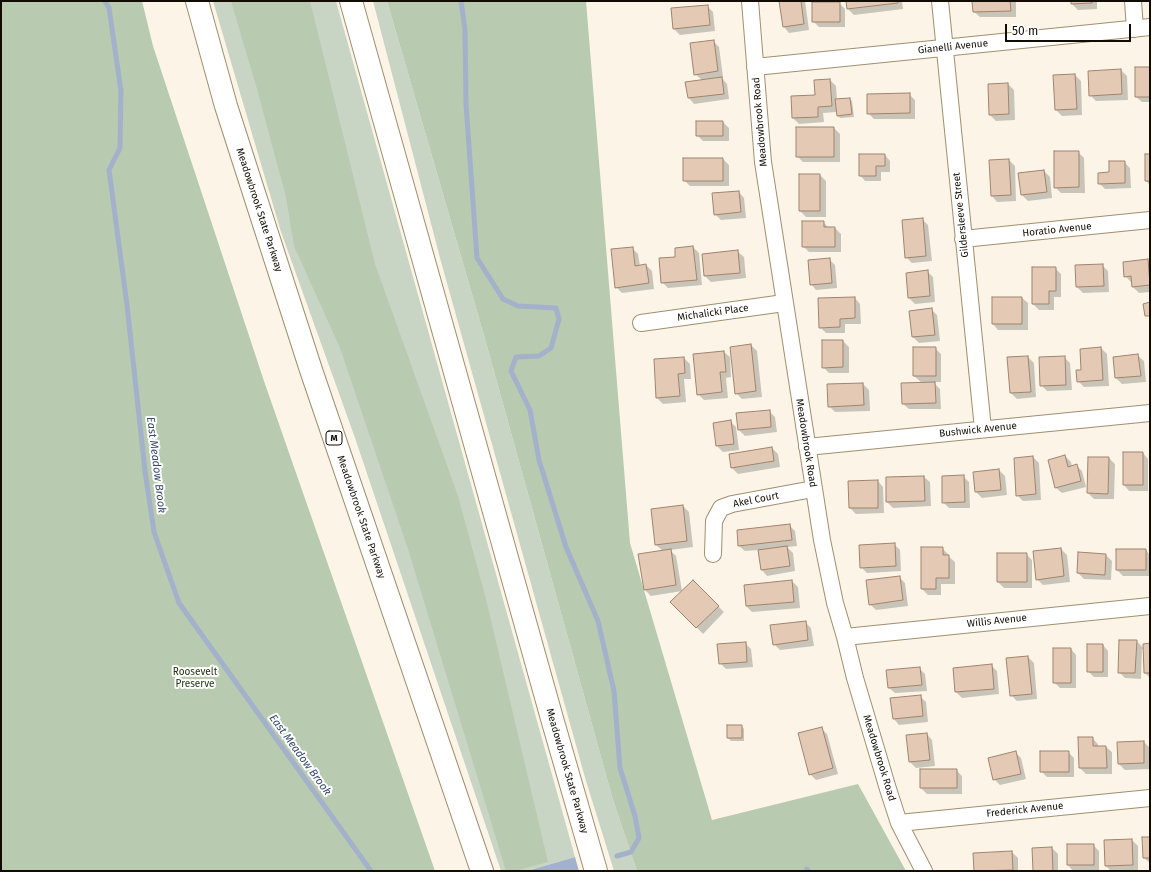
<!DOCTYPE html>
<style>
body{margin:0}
#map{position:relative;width:1151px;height:872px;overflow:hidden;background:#fcf5e7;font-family:"Fira Sans",sans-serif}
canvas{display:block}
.frame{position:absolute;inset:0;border:2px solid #110b02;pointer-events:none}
.scale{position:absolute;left:1005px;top:24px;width:126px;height:18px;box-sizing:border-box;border:2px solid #110b02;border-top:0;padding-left:5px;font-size:12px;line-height:14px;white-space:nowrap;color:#110b02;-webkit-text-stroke:3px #fff;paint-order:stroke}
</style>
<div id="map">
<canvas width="1151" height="872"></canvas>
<div class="frame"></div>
<div class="scale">50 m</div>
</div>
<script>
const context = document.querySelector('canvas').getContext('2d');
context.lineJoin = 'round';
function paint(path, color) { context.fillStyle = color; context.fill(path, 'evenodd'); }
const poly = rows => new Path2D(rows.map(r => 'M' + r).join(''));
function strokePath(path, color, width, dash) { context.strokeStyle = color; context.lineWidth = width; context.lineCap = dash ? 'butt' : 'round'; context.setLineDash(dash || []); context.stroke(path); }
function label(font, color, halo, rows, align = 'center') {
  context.font = font + ' "Fira Sans",sans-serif'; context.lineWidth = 4; context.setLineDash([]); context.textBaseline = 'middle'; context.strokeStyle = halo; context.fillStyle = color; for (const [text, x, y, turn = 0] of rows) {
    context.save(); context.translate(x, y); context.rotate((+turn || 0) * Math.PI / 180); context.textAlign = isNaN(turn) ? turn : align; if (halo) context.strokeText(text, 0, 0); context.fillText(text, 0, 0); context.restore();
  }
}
paint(poly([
 [213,1,336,1,575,857,527,871,501,871,355,438,281,232],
 [373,1,387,1,485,339,613,800,637,871,614,871,586,781,440,258]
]), '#c9d5c4');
paint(poly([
 [1,1,142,1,153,46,265,384,435,871,1,871],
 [231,1,310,1,375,264,458,496,486,599,548,862,515,871,506,871,408,549,340,348,294,246,286,197,257,89],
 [387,1,586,1,630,543,712,820,858,784,906,871,637,871,613,800,485,339]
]), '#b8cab0');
paint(poly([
 [575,857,579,871,527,871]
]), '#a3b1cb');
paint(poly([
 [780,1,805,1,809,30,789,33,784,27],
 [847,1,902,1,903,9,854,15,848,9],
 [973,1,1016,1,1016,17,980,17,974,12],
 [1072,1,1097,1,1097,9,1078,10,1072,4],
 [839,3,845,9,845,27,819,27,813,21],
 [707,6,713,12,715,31,680,35,674,29],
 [713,41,719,47,723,77,721,77,727,84,729,99,694,104,689,98,702,80,695,74],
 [1150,68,1150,102,1142,102,1136,97],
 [1121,70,1127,76,1128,100,1096,101,1090,95],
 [1075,75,1081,81,1082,115,1062,116,1056,110],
 [830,80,836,86,837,100,849,99,852,101,854,117,840,118,838,116,837,112,823,113,824,122,799,124,793,118],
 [1008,84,1014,90,1015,120,996,121,990,115],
 [909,94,915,100,915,119,874,119,868,113],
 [723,122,729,128,729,141,703,141,697,135],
 [834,128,840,134,840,162,803,162,797,156],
 [1078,152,1084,158,1085,193,1061,193,1055,187],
 [885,155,890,161,890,172,881,172,881,181,865,181,860,175],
 [1150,155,1150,185,1146,181],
 [723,159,729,165,729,186,690,186,684,180],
 [1009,160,1015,166,1016,201,997,202,992,196],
 [1124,162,1130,168,1131,188,1105,189,1099,183],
 [1044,171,1050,177,1052,198,1028,201,1022,195],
 [800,175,820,175,826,181,826,217,806,217,800,211],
 [739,192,744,198,746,218,721,220,715,214],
 [922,219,928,225,932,261,912,263,906,257],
 [823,222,829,228,835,228,841,234,841,252,809,252,803,246],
 [693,247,699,253,702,285,668,288,662,282,677,258],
 [632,248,638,254,640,266,646,265,652,271,654,289,622,293,616,287],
 [738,252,744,257,746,278,711,282,705,276],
 [829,259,835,265,837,288,816,290,811,284],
 [1148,260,1150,262,1150,292,1139,293,1133,287,1133,282,1131,282,1125,276],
 [1102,265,1108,271,1109,292,1083,293,1077,287],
 [1055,268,1061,274,1061,297,1054,297,1054,310,1039,310,1033,304],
 [927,271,933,277,935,302,915,304,909,298],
 [855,298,860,304,861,324,845,324,845,333,826,333,820,327],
 [1022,298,1028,303,1028,330,998,330,993,324],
 [931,309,937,315,940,341,919,343,913,337,910,312],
 [843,341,849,347,849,373,829,373,823,367],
 [751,345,757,351,762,397,742,399,736,393],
 [935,348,941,354,941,382,933,382,940,389,941,409,909,409,903,404,922,383,914,376],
 [1101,348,1107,354,1109,386,1084,387,1078,381,1082,371],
 [724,352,730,357,731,377,726,378,728,398,704,400,698,394],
 [1138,356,1144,361,1146,382,1122,384,1116,378,1114,358],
 [1028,357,1034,363,1036,397,1017,399,1011,393],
 [1064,357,1070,363,1072,390,1047,391,1041,385],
 [684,358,690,364,691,379,684,379,686,402,663,404,657,398],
 [863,384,869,390,870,411,835,412,829,406],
 [769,411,775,417,777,432,745,436,739,430],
 [730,421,736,427,739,450,723,452,717,446,714,424],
 [772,448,778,454,780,467,738,474,732,468],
 [1143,453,1148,459,1148,491,1129,491,1124,485],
 [1065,456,1071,462,1072,467,1076,465,1082,471,1086,487,1062,493,1056,488],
 [1033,457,1039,463,1041,500,1023,501,1017,495],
 [1109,458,1115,464,1114,499,1094,499,1088,493],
 [999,470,1005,476,1007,495,982,498,976,492],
 [963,476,969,482,970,508,949,508,943,502],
 [924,477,930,482,931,506,893,508,887,502],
 [878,481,883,487,884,513,856,514,850,508,849,482],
 [683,506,689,512,693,547,670,550,676,556,682,591,651,596,645,590,639,555,663,551,656,545],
 [789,525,795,531,797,546,787,547,793,553,795,571,767,576,762,570,759,550,745,551,739,546],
 [894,544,900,550,901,571,867,573,861,567],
 [942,548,948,554,948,556,955,562,955,584,941,584,941,595,928,595,922,589],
 [1061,549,1067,555,1070,582,1043,585,1037,579],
 [1146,550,1150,555,1150,576,1123,576,1117,570],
 [1026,554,1032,560,1032,588,1004,588,998,582],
 [1106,555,1112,561,1111,580,1084,579,1078,573],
 [899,577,905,583,908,606,876,610,870,604],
 [693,581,724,612,703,634,672,602],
 [792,581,798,587,800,608,752,612,746,606],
 [805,622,811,628,814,646,780,650,774,644],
 [1137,641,1144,649,1150,644,1150,678,1145,673,1144,649,1142,649,1141,679,1125,678,1119,672],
 [745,643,751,649,753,667,726,669,720,663],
 [1103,645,1108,651,1108,677,1094,677,1088,671],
 [1071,649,1076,655,1076,688,1060,688,1054,682],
 [1028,657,1034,663,1037,699,1017,701,1011,695],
 [991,665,997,671,999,694,962,698,956,692],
 [919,668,925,674,927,691,895,693,889,688],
 [920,696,926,702,928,722,899,725,894,719],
 [742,726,744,729,744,741,731,741,728,738],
 [821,728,827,734,838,774,816,780,810,774],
 [927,734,932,740,935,766,916,768,910,762,907,736],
 [1079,738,1092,738,1098,744,1098,747,1106,747,1112,752,1112,774,1086,774,1080,768],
 [1144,742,1150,748,1150,769,1125,770,1119,764],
 [1068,752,1074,758,1074,777,1047,777,1041,771],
 [1016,753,1021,758,1026,779,1000,785,994,779],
 [956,770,962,776,962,794,927,794,921,788],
 [1150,838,1150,863,1144,858],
 [1132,840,1138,846,1138,871,1111,871,1106,866],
 [1093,845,1099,851,1099,871,1073,871,1068,865],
 [1052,848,1058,854,1058,871,1034,871],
 [1012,852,1018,858,1018,871,975,871,974,854]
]), '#0003');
strokePath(poly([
 [105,1,109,8,121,91,120,148,109,170,127,305,145,471,154,532,179,603,371,871],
 [461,1,465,30,466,104,477,258,503,299,518,306,556,308,559,319,551,348,539,356,516,357,511,371,530,410,539,460,566,547,598,621,614,691,620,768,635,816,639,838,631,852,617,856],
 [807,869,808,871]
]), '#a3b1cb', 5);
const building = poly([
 [779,1,801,1,804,24,783,27,779,1],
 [846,1,898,1,898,3,847,9,846,1],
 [972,1,1010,1,1011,11,973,12,972,1],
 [1071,1,1092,1,1092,3,1071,4,1071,1],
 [812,2,840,2,840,22,812,22,812,2],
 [708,5,710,25,673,29,671,8,708,5],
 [714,40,718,71,694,75,690,43,714,40],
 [1135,67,1150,67,1150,97,1135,97,1135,67],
 [1121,69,1122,94,1089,96,1088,71,1121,69],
 [1075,74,1077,109,1055,110,1053,75,1075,74],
 [722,77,724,94,688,98,685,82,722,77],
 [830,79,832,106,818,107,818,117,792,118,791,96,815,95,814,80,830,79],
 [1008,83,1009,114,989,115,988,84,1008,83],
 [910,93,910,113,867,114,867,94,910,93],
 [850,98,852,114,837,116,835,99,850,98],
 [696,121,723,121,723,136,696,136,696,121],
 [796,127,834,127,834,157,796,157,796,127],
 [1054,151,1079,151,1079,187,1054,188,1054,151],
 [859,154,885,154,885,166,876,166,876,176,859,176,859,154],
 [1145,154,1150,154,1150,181,1145,181,1145,154],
 [683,158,723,158,723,181,683,181,683,158],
 [1009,159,1011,195,991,196,989,160,1009,159],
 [1109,161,1125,161,1125,183,1098,184,1098,173,1109,172,1109,161],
 [1044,170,1047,192,1021,195,1018,173,1044,170],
 [799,174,820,174,820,211,799,211,799,174],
 [739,191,741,212,714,215,712,193,739,191],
 [923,218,926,256,905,258,902,220,923,218],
 [802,221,824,221,824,227,835,227,835,247,802,247,802,221],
 [693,246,697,280,661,283,659,258,675,257,675,248,693,246],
 [633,247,635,266,646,264,649,283,615,288,611,249,633,247],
 [738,250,740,273,704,276,702,254,738,250],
 [830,258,832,283,810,285,808,260,830,258],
 [1148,259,1150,285,1132,287,1131,276,1124,277,1123,262,1148,259],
 [1103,264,1104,286,1076,287,1075,265,1103,264],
 [1032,267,1056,267,1056,291,1049,291,1049,304,1032,304,1032,267],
 [928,270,930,296,908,298,906,273,928,270],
 [855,297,855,318,840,319,840,327,819,328,818,298,855,297],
 [992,297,1022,297,1022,324,992,324,992,297],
 [1150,302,1150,316,1145,316,1143,304,1150,302],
 [932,308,935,335,912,337,909,311,932,308],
 [822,340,843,340,843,367,822,368,822,340],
 [751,344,756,391,735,394,730,347,751,344],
 [913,347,936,347,936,376,913,376,913,347],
 [1101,347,1103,380,1077,382,1076,370,1081,370,1080,349,1101,347],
 [724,351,726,372,720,372,722,392,697,395,693,354,724,351],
 [1138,354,1141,376,1115,378,1113,357,1138,354],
 [1028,356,1031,392,1010,393,1007,357,1028,356],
 [1065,356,1066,385,1040,386,1039,357,1065,356],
 [684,357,685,373,678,374,680,396,656,398,654,359,684,357],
 [935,382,936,403,902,404,901,383,935,382],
 [863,383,864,405,828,407,827,384,863,383],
 [770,410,771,427,738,430,736,413,770,410],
 [731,420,734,444,716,446,713,423,731,420],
 [772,447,774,461,731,468,729,454,772,447],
 [1123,452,1143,452,1143,485,1123,485,1123,452],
 [1065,455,1068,467,1077,464,1081,481,1055,488,1048,460,1065,455],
 [1033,456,1036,494,1016,496,1014,458,1033,456],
 [1088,457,1109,457,1108,494,1087,493,1088,457],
 [999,469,1001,490,975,492,973,472,999,469],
 [964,475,965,502,942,503,942,476,964,475],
 [924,476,925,501,886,502,886,477,924,476],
 [878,480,878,508,849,508,848,481,878,480],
 [683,505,687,541,655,545,651,509,683,505],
 [790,524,792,540,738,546,737,530,790,524],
 [895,543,896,566,860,568,859,545,895,543],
 [787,546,790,566,761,570,758,550,787,546],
 [921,547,943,547,943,555,949,555,949,578,936,578,936,589,921,589,921,547],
 [1061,548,1064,576,1036,580,1033,551,1061,548],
 [671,549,676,585,644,590,638,554,671,549],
 [1116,549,1146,549,1146,570,1116,570,1116,549],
 [1078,552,1106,554,1105,575,1077,573,1078,552],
 [997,553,1027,553,1027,582,997,582,997,553],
 [900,576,903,600,869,605,866,580,900,576],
 [693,580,719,606,696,628,670,602,693,580],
 [792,580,794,602,746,606,744,585,792,580],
 [806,621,808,640,773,645,770,625,806,621],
 [1119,640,1137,640,1135,673,1118,673,1119,640],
 [746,642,747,662,719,664,717,644,746,642],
 [1150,643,1150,673,1144,673,1143,644,1150,643],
 [1087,644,1103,644,1103,672,1087,672,1087,644],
 [1053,648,1071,648,1071,683,1053,683,1053,648],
 [1028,656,1032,694,1010,696,1006,658,1028,656],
 [992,664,994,689,955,692,953,668,992,664],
 [920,667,922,685,888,688,886,670,920,667],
 [921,695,923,716,893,719,890,698,921,695],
 [727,725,742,725,742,738,727,738,727,725],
 [822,727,833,768,809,775,798,733,822,727],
 [927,733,930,760,909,762,906,735,927,733],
 [1078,737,1093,737,1093,746,1106,746,1107,768,1079,768,1078,737],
 [1144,741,1144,763,1118,764,1117,742,1144,741],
 [1016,751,1021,774,993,780,988,758,1016,751],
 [1040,751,1069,751,1069,772,1040,772,1040,751],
 [920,769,957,769,957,788,920,788,920,769],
 [1142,837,1150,837,1150,858,1143,858,1142,837],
 [1132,839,1133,865,1105,866,1104,840,1132,839],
 [1067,844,1094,844,1094,865,1067,865,1067,844],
 [1052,847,1053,871,1033,871,1032,848,1052,847],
 [1012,851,1013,870,974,871,973,853,1012,851]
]);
paint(building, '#e4cab5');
strokePath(building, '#a1836c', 1);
const minor = poly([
 [750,1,763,162,822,540,835,603,845,637,855,678,888,789,899,823,924,871],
 [940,1,983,429],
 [1133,1,1135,29],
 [755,67,1150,27],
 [963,239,1150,220],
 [641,323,784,303],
 [807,447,1150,413],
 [713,554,714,521,721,508,732,504,813,489],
 [845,637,1150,606],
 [899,823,1150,798]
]);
const highway = poly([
 [197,1,226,106,311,370,482,871],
 [351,1,553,722,596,871]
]);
strokePath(minor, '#a08f6f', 18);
strokePath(highway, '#a08f6f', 24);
strokePath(minor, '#fff', 16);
strokePath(highway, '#fff', 22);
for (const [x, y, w] of [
 [334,438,16]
]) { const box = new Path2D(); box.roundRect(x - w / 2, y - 7, w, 14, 3); context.fillStyle = '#fff'; context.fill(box); strokePath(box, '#110b02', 1); }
label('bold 9px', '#110b02', null, [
 ["M",334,438]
]);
label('10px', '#110b02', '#fff', [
 ["Gianelli Avenue",953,47,-6],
 ["Meadowbrook Road",760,122,-95],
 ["Meadowbrook State Parkway",259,210,72],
 ["Gildersleeve Street",961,215,-96],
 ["Horatio Avenue",1057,230,-6],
 ["Michalicki Place",713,313,-8],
 ["Bushwick Avenue",978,430,-6],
 ["Meadowbrook Road",806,443,81],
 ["Akel Court",756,500,-11],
 ["Meadowbrook State Parkway",361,517,71],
 ["Willis Avenue",997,621,-6],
 ["Meadowbrook Road",879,758,73],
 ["Meadowbrook State Parkway",567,771,74],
 ["Frederick Avenue",1025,810,-6]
]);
label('10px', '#19320a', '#fff', [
 ["Roosevelt",195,672],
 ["Preserve",195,684]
]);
label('italic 11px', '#35486f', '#fff', [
 ["East Meadow Brook",156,465,83],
 ["East Meadow Brook",300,755,54]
]);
</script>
